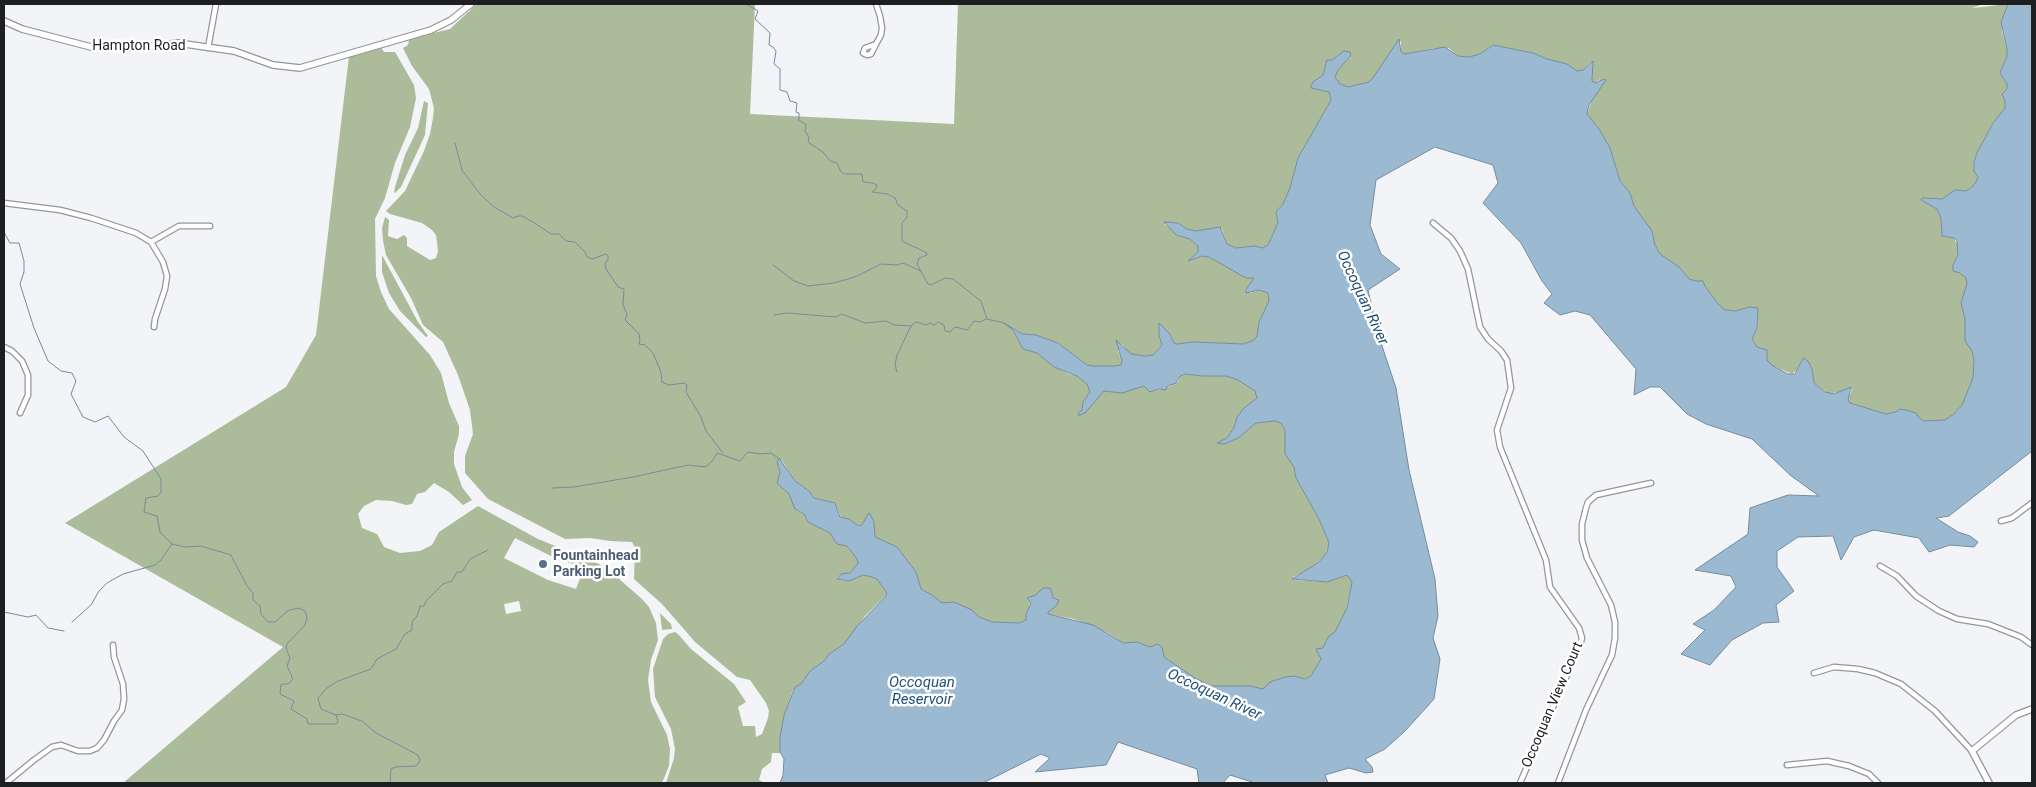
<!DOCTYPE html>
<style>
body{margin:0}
#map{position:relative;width:2036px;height:787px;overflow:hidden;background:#f2f4f7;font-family:Roboto,sans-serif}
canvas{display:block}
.frame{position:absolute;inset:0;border:5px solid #1e1f20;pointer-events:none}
</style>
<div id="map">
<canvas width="2036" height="787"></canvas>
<div class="frame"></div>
</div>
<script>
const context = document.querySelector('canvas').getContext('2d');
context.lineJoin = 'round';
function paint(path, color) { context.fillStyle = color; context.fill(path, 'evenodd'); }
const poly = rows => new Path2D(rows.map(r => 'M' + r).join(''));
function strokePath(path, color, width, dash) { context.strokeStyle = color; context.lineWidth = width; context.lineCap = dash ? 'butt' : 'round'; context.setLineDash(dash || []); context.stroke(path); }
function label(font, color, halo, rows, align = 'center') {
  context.font = font + ' Roboto,sans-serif'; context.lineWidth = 5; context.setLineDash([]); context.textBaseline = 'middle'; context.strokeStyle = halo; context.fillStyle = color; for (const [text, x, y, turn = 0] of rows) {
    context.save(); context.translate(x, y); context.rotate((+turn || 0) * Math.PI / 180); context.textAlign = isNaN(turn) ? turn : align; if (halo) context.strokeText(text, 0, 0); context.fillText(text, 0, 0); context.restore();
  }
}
paint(poly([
 [477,4,755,4,750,114,954,124,958,4,1984,4,1972,8,2008,4,2002,31,2007,49,2007,56,2000,73,2007,84,2005,109,1993,123,1977,153,1974,162,1974,171,1978,177,1976,182,1972,187,1966,191,1955,190,1942,199,1922,198,1921,200,1937,209,1941,218,1942,236,1954,238,1959,248,1958,255,1953,265,1966,278,1968,284,1961,303,1965,319,1965,341,1972,351,1974,360,1973,378,1962,405,1954,414,1945,420,1930,422,1924,421,1918,417,1896,412,1886,414,1850,403,1848,400,1852,389,1829,394,1814,383,1812,369,1802,359,1798,369,1792,374,1773,366,1767,360,1763,350,1754,345,1753,336,1757,329,1758,323,1757,318,1749,307,1736,311,1725,310,1718,304,1705,286,1689,279,1679,267,1660,254,1655,245,1652,231,1634,206,1630,193,1620,181,1610,148,1599,129,1587,114,1600,79,1595,83,1592,82,1593,64,1591,62,1583,70,1577,71,1567,64,1547,59,1533,53,1493,45,1480,54,1469,57,1458,56,1449,48,1435,48,1404,54,1401,52,1401,41,1389,55,1373,78,1369,82,1348,87,1340,84,1335,77,1338,70,1351,55,1344,51,1332,60,1327,60,1323,75,1313,82,1311,88,1329,92,1331,100,1298,158,1290,188,1283,204,1276,212,1278,223,1268,245,1263,248,1254,246,1236,248,1227,244,1222,229,1218,227,1211,230,1196,231,1187,229,1178,223,1164,224,1172,229,1176,235,1190,239,1198,246,1198,252,1188,261,1202,256,1209,257,1254,278,1246,290,1250,293,1259,290,1268,293,1269,301,1259,322,1257,336,1254,340,1244,344,1193,342,1177,344,1174,343,1169,333,1164,329,1159,338,1162,345,1153,355,1145,356,1131,354,1127,351,1122,344,1118,351,1122,361,1121,365,1114,367,1093,366,1087,365,1058,343,1036,335,1022,334,1011,327,1023,349,1037,353,1049,363,1069,374,1077,376,1087,384,1090,392,1083,402,1082,410,1104,391,1122,393,1144,386,1150,392,1163,389,1178,382,1180,376,1185,374,1202,376,1226,376,1238,380,1255,391,1257,398,1244,408,1237,417,1234,428,1227,438,1218,443,1224,444,1238,438,1256,423,1275,421,1281,423,1285,430,1285,454,1294,467,1296,478,1320,521,1329,543,1325,556,1311,568,1293,577,1294,580,1327,582,1347,575,1352,582,1345,614,1335,633,1328,637,1323,648,1320,649,1321,659,1311,676,1305,679,1294,676,1270,682,1263,689,1250,686,1211,686,1195,678,1164,657,1162,647,1150,647,1137,642,1123,643,1108,633,1074,619,1048,614,1048,612,1057,605,1058,599,1053,598,1051,589,1043,588,1030,601,1029,608,1026,614,1026,620,1019,623,992,622,976,616,971,610,942,603,932,595,921,589,916,572,897,547,875,537,874,522,869,514,861,526,857,525,849,519,841,517,835,503,814,498,809,491,795,481,781,459,777,462,780,472,777,483,789,494,797,511,804,514,808,522,830,533,837,544,847,546,857,559,858,563,850,573,841,574,837,578,839,580,849,581,863,575,872,577,877,579,885,589,887,594,865,616,844,644,829,654,824,661,810,671,801,684,793,690,784,715,780,753,772,753,771,762,762,769,759,780,765,783,750,782,750,783,666,783,674,758,675,749,671,729,655,697,653,669,663,639,668,634,675,632,678,634,691,649,734,684,746,702,738,707,743,726,755,726,756,737,762,734,768,718,769,711,766,703,750,680,737,677,695,642,662,604,634,579,635,548,632,542,610,541,590,538,565,539,488,499,465,473,465,456,473,434,470,410,458,375,443,342,423,325,411,298,386,255,383,241,382,228,385,217,389,220,388,236,397,239,404,235,407,238,407,246,430,260,436,258,438,251,436,235,432,230,422,223,390,214,386,211,405,191,424,151,430,134,433,118,434,108,429,89,412,66,403,48,408,45,409,39,450,29],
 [381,47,384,52,395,52,414,85,416,98,410,127,395,163,385,198,375,219,376,276,381,292,389,309,430,355,441,373,449,403,459,426,459,434,454,452,454,464,462,487,472,500,463,505,449,492,434,483,425,492,417,494,412,504,406,505,392,501,376,500,364,506,358,514,362,528,377,534,384,547,400,553,420,551,432,545,439,532,478,506,538,539,597,563,610,571,642,599,649,607,656,623,658,640,651,660,648,680,651,702,667,735,670,749,669,766,662,783,123,783,283,647,65,523,286,387,316,335,349,56],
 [515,538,549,555,584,568,576,589,548,580,504,558],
 [519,601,521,611,506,614,504,604],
 [424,101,428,103,425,135,401,187,395,193,394,192,395,187,405,155,418,128],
 [382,255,418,322,428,336,426,337,400,311,389,293,382,272],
 [660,613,671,624,672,629,662,630]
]), '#acbc9b');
const water = poly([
 [2008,4,2032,4,2032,451,1949,516,1936,518,1958,532,1970,536,1978,542,1974,547,1950,545,1929,552,1919,538,1874,530,1854,537,1841,560,1833,536,1798,537,1777,551,1777,567,1794,591,1776,605,1779,622,1763,623,1732,640,1710,665,1681,654,1705,630,1693,624,1714,610,1736,587,1731,576,1695,570,1748,534,1750,508,1788,495,1819,496,1790,475,1752,439,1706,424,1687,414,1660,387,1650,387,1634,395,1636,369,1590,315,1575,311,1560,315,1544,303,1552,294,1542,281,1521,243,1483,203,1498,183,1493,165,1435,147,1376,180,1370,225,1381,254,1400,269,1368,290,1378,334,1396,388,1409,470,1435,579,1438,616,1433,638,1440,659,1434,699,1405,731,1385,749,1365,759,1372,767,1373,772,1366,773,1349,768,1325,775,1328,783,1255,783,1230,775,1223,783,1199,783,1197,769,1118,742,1106,765,1035,772,1050,758,1041,754,983,783,780,783,783,775,784,759,780,752,780,738,784,715,795,687,801,684,810,671,824,661,829,654,844,644,857,626,885,597,887,593,877,579,872,577,863,575,849,581,837,579,841,574,850,573,858,563,857,559,847,546,837,544,830,533,808,522,804,514,795,509,789,494,777,483,780,472,777,462,779,458,795,481,809,491,814,498,835,503,840,517,849,519,857,525,861,526,869,513,870,514,874,522,875,537,897,547,916,572,921,589,932,595,942,603,954,602,972,610,979,617,992,622,1019,623,1026,620,1026,614,1031,603,1027,598,1036,595,1043,588,1049,588,1051,589,1053,598,1059,600,1057,605,1048,612,1048,614,1093,625,1123,643,1137,642,1150,647,1158,644,1162,647,1164,657,1195,678,1211,686,1250,686,1263,689,1270,682,1285,677,1294,676,1305,679,1311,676,1321,659,1316,649,1323,648,1328,637,1335,632,1347,608,1352,582,1347,575,1327,582,1292,579,1319,562,1327,552,1329,543,1320,521,1296,478,1294,467,1285,454,1285,430,1281,423,1275,421,1256,423,1238,438,1224,444,1217,443,1227,438,1234,428,1237,417,1244,408,1257,398,1255,391,1238,380,1226,376,1202,376,1185,374,1180,376,1176,383,1167,386,1166,390,1159,389,1150,392,1144,386,1122,393,1104,391,1086,412,1079,416,1078,414,1082,410,1083,402,1090,392,1087,384,1077,376,1054,367,1037,353,1023,349,1013,330,1004,323,1022,334,1036,335,1058,343,1087,365,1093,366,1114,366,1121,365,1122,361,1116,340,1131,354,1145,356,1153,355,1162,345,1159,336,1159,323,1169,333,1174,343,1177,344,1193,342,1244,344,1254,340,1257,336,1259,322,1269,301,1268,293,1259,290,1246,293,1246,290,1254,278,1246,278,1209,257,1202,256,1188,261,1198,252,1198,246,1190,239,1176,235,1164,222,1178,223,1187,229,1196,231,1220,227,1227,244,1236,248,1254,246,1263,248,1268,245,1278,223,1276,212,1283,204,1290,188,1298,158,1331,100,1329,92,1311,88,1311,86,1313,82,1323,75,1327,60,1332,60,1344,51,1350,52,1351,55,1338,70,1335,77,1340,84,1348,87,1369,82,1373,78,1399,39,1401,52,1404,54,1445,47,1458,56,1469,57,1480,54,1493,45,1533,53,1547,59,1567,64,1577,71,1583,70,1593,61,1592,81,1595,83,1604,79,1606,80,1589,105,1587,114,1599,129,1610,148,1620,181,1630,193,1634,206,1652,231,1655,245,1660,254,1679,267,1689,279,1696,281,1703,281,1705,286,1718,304,1725,310,1736,311,1749,307,1758,308,1757,329,1753,336,1753,341,1757,347,1767,350,1767,360,1773,366,1788,374,1795,374,1803,358,1808,361,1812,369,1814,383,1825,392,1834,394,1851,387,1848,400,1850,403,1886,414,1896,412,1900,409,1906,410,1916,413,1918,417,1924,421,1945,420,1954,414,1962,405,1973,378,1974,360,1972,351,1965,341,1965,319,1961,303,1967,284,1966,278,1960,273,1953,271,1953,265,1958,255,1957,241,1954,238,1942,236,1941,218,1937,209,1921,200,1922,198,1942,199,1955,190,1966,191,1972,187,1976,182,1978,177,1974,171,1974,162,1977,153,1993,123,2005,108,2005,101,2002,94,2007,89,2007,84,2000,73,2007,56,2007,49,2001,22,2008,4]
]);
paint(water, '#9bbad2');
strokePath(water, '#768c9d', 1);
strokePath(poly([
 [746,4,758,11,755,19,770,33,769,45,773,47,776,51,774,64,780,69,780,90,787,92,790,101,797,103,796,112,799,113,799,120,806,125,805,131,809,137,808,142,824,153,830,161,837,163,841,172,845,174,862,174,863,182,873,183,877,185,876,189,872,192,887,194,895,198,898,205,907,211,907,217,902,223,902,241,927,253,927,255,919,258,917,264,928,284,931,285,945,278,953,279,981,301,987,319,1004,323],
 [455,143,462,170,480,194,494,207,513,218,518,216,522,216,533,222,551,234,559,234,566,241,575,242,585,252,587,257,592,259,606,254,608,256,608,260,605,263,606,269,618,287,624,289,623,305,627,314,625,320,639,334,640,340,639,344,645,345,653,353,661,372,662,382,669,385,684,383,687,385,686,392,701,417,706,431,723,453],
 [4,232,10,243,19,243,24,261,24,272,20,284,34,328,48,361,61,371,72,373,76,381,71,394,83,417,95,422,108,416,124,437,143,451,161,479,161,492,158,496,146,498,144,512,157,516,160,532,172,544,185,547,201,546,231,555,247,586,253,593,253,600,260,606,261,614,268,622,275,622,289,610,299,608,305,611,307,618,305,625,287,644,286,648,290,658,287,666,293,679,288,684,281,684,280,694,294,701,291,709,307,719,308,724,336,724,338,722,336,715,342,714,362,721,376,733,418,755,420,761,416,766,395,767,391,769,390,783],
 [773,265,794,281,808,286,834,283,855,277,881,264,897,265,903,263,921,271],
 [774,315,787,313,835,317,842,314,865,323,886,321,894,325,911,326],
 [897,372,895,365,897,355,911,326,916,322,926,325,930,323,934,325,938,322,944,325,945,331,950,332,955,327,967,330,974,321,980,322,986,319],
 [552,488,574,487,633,477,688,465,706,467,713,460,717,453,740,461,748,452,760,454,771,453,781,460],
 [4,612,28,617,36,615,48,628,64,631],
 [72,622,91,605,99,591,107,583,123,574,155,565,161,560,172,544],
 [336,715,321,709,320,706,318,698,327,688,338,681,371,669,377,659,396,649,405,634,412,630,412,622,417,616,420,606,424,606,426,601,443,584,452,581,457,572,462,572,470,559,488,550]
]), '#768c9d', 1);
const minor = poly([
 [876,4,880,16,882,28,881,35,876,44],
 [876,44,871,54,867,55,863,53,865,48,876,44],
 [208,48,216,4],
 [4,203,60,210,91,218,136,233,151,242,163,262,167,276,165,289,155,319,154,327],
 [1433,223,1451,238,1460,251,1468,269,1480,327,1488,339,1501,351,1507,360,1511,388,1497,430,1500,447,1546,560,1550,587,1579,628,1582,638,1580,645,1520,783],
 [151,242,179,226,210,226],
 [4,347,12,351,22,361,28,375,28,395,20,413],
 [2001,521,2012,518,2032,503],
 [1880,566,1897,576,1916,596,1939,611,1957,619,1988,624,2021,637,2032,645],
 [1814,673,1834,667,1858,669,1875,673,1901,684,1935,711,1972,751],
 [1787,765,1827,761,1849,766,1869,774,1878,783],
 [6,783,34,760,52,747,61,745,78,751,90,751,97,748,104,740,114,721,122,710,124,699,123,684,114,657,113,645],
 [1558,783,1586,710,1612,655,1615,638,1615,622,1611,605,1587,558,1582,540,1582,524,1586,508,1588,502,1596,495,1651,483]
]);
const tertiary = poly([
 [4,21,22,29,91,47,140,48,178,43,234,51,273,65,300,68,431,30,451,20,471,4],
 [1989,783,1972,751,2016,715,2032,709]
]);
strokePath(minor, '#949699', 7);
strokePath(tertiary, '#949699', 8);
strokePath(minor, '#fff', 4.5);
strokePath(tertiary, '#fff', 5.5);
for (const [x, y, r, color] of [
 [543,564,5,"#5c6f8a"]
]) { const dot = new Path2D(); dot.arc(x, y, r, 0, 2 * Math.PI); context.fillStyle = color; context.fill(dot); strokePath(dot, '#fff', 2); }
label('14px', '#1e1f20', '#fff', [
 ["Hampton Road",139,46],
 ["Occoquan View Court",1553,705,-67]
]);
label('bold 14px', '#4e5e75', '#fff', [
 ["Fountainhead",553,556],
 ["Parking Lot",553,572]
], 'left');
label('italic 15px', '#1f5073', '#fff', [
 ["Occoquan River",1362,298,65],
 ["Occoquan",922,683],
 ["Reservoir",922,700],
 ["Occoquan River",1214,695,25]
]);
</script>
